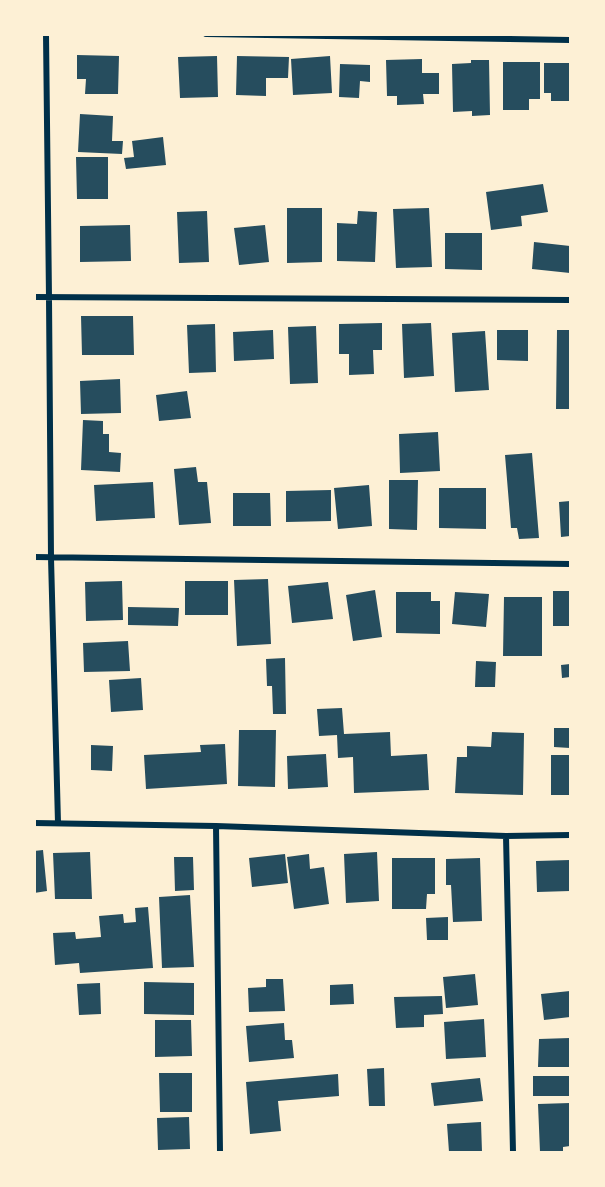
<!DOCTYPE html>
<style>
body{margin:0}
#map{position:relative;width:605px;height:1187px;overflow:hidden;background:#fdf0d5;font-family:"Nunito Sans",sans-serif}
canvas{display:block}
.frame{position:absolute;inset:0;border:36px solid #fdf0d5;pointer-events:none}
</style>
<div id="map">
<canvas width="605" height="1187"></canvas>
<div class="frame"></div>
</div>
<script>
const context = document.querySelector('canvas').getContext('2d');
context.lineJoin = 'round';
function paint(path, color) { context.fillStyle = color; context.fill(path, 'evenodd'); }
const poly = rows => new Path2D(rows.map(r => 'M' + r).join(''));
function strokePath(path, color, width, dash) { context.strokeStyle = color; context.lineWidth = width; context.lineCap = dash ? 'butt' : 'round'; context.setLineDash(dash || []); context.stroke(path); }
paint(poly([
 [77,55,119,56,118,94,85,94,86,79,77,79],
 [217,56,218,97,180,98,178,57],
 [237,56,289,57,288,78,266,78,266,96,236,95],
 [330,56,332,93,293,95,291,59],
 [422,59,422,73,439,73,439,94,423,94,424,104,397,105,397,96,387,96,386,60],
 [471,60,489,60,490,115,472,116,472,111,453,112,452,64,471,63],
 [503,62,540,62,540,99,529,99,529,110,503,110],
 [544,63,570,63,570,101,551,101,551,93,544,93],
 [340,64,370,65,370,82,360,81,359,98,339,97],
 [80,114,113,116,112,141,123,141,122,154,78,152],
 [163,137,166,165,126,169,124,158,134,157,132,141],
 [76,157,108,157,108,199,77,199],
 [543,184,548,212,521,216,522,226,491,230,486,192],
 [287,208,322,208,322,262,287,263],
 [429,208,432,267,396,268,393,209],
 [207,211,209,262,179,263,177,212],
 [358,211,377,212,375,262,337,261,337,223,357,224],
 [130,225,131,261,80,262,80,226],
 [265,225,269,262,239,265,234,228],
 [445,233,482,233,482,270,445,269],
 [534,242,570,246,570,273,532,269],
 [81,316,133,316,134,355,82,355],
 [382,323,382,350,373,350,374,374,349,375,349,354,339,354,339,324],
 [431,323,434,376,404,378,402,324],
 [215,324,216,372,189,373,187,325],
 [316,326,318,383,290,384,288,327],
 [273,330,274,359,234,361,233,332],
 [497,330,528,330,528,361,497,360],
 [557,330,570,330,570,409,556,409],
 [485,331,489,390,455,392,452,333],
 [120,379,121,413,81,414,80,381],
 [187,391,191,418,159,421,156,395],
 [83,420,103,421,103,434,109,434,109,452,121,453,120,472,81,470],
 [438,432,440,471,400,473,399,434],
 [532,453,539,538,519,539,517,528,511,528,505,455],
 [196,467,198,482,207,482,211,523,179,525,174,469],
 [389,480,418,480,417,530,389,529],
 [153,482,155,518,96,521,94,485],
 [369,485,372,526,338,529,334,488],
 [439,488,486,488,486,529,439,528],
 [331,490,331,521,286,522,286,491],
 [233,493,270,493,271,526,233,526],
 [570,501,570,536,561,537,559,502],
 [268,579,271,644,237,646,234,580],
 [122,581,123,620,86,621,85,582],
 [185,581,228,581,228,615,185,615],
 [328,582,333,619,292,623,288,586],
 [375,590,382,637,353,641,346,595],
 [553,591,570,591,570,626,553,626],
 [396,592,431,592,431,601,440,601,440,634,396,633],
 [455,592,489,594,486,627,452,624],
 [504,597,542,597,542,656,503,656],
 [128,607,179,608,178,626,128,625],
 [128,641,130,671,84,672,83,643],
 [285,658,286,714,273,714,272,686,267,686,266,659],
 [476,661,496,662,495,687,475,687],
 [570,664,570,677,562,678,561,665],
 [141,678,143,710,111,712,109,680],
 [342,708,344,734,390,732,391,756,427,754,429,790,354,793,353,757,338,758,337,735,319,736,317,709],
 [554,728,570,728,570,748,554,747],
 [239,730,276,730,275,787,238,786],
 [492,732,524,733,523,795,455,793,457,757,467,757,467,746,491,747],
 [225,744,227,784,146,789,144,755,201,752,200,745],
 [91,745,113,746,112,771,91,770],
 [326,754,328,787,288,789,287,756],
 [551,755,570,755,570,795,551,795],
 [43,850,47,891,34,893,34,851],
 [90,852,92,899,55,899,53,853],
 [377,852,379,901,346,903,344,854],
 [285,854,288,883,252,887,249,858],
 [309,854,310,869,324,867,329,904,294,909,287,857],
 [174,857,193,857,194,890,175,891],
 [392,858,435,858,435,894,427,894,426,909,392,909],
 [480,858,482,921,453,922,451,885,446,885,446,859],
 [570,860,570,891,537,892,536,861],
 [190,895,194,967,162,968,159,897],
 [148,907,153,968,80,973,79,963,55,965,53,933,75,932,76,939,101,937,99,916,123,914,124,923,136,922,135,908],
 [448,917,448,940,427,940,426,918],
 [475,974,478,1005,446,1008,443,977],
 [266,979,283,979,285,1011,249,1012,248,988,266,987],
 [144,982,194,983,194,1015,144,1014],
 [100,983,101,1014,79,1015,77,984],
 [353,984,354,1004,330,1005,330,985],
 [570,991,570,1017,544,1020,541,994],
 [442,996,443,1014,424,1015,424,1027,396,1028,394,997],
 [484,1019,486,1057,446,1059,444,1022],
 [155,1020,191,1020,192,1056,155,1057],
 [284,1023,285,1040,292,1040,294,1058,249,1062,246,1026],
 [570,1038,570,1067,538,1067,539,1039],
 [384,1068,385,1106,369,1106,367,1069],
 [159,1073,192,1073,192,1112,160,1112],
 [338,1074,339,1096,278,1101,281,1131,250,1134,246,1082],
 [533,1076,570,1076,570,1096,533,1096],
 [480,1078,483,1101,434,1106,431,1083],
 [570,1103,570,1146,563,1147,563,1152,540,1152,538,1104],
 [189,1117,190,1149,158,1150,157,1118],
 [481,1122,482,1152,449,1152,447,1124]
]), '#264d5e');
strokePath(poly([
 [46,34,49,298,51,558,58,823],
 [206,34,570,40],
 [34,297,570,300],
 [34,557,570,564],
 [34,823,216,826,506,836,570,835],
 [216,826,220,1152],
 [506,836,513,1152]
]), '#003049', 6);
</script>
